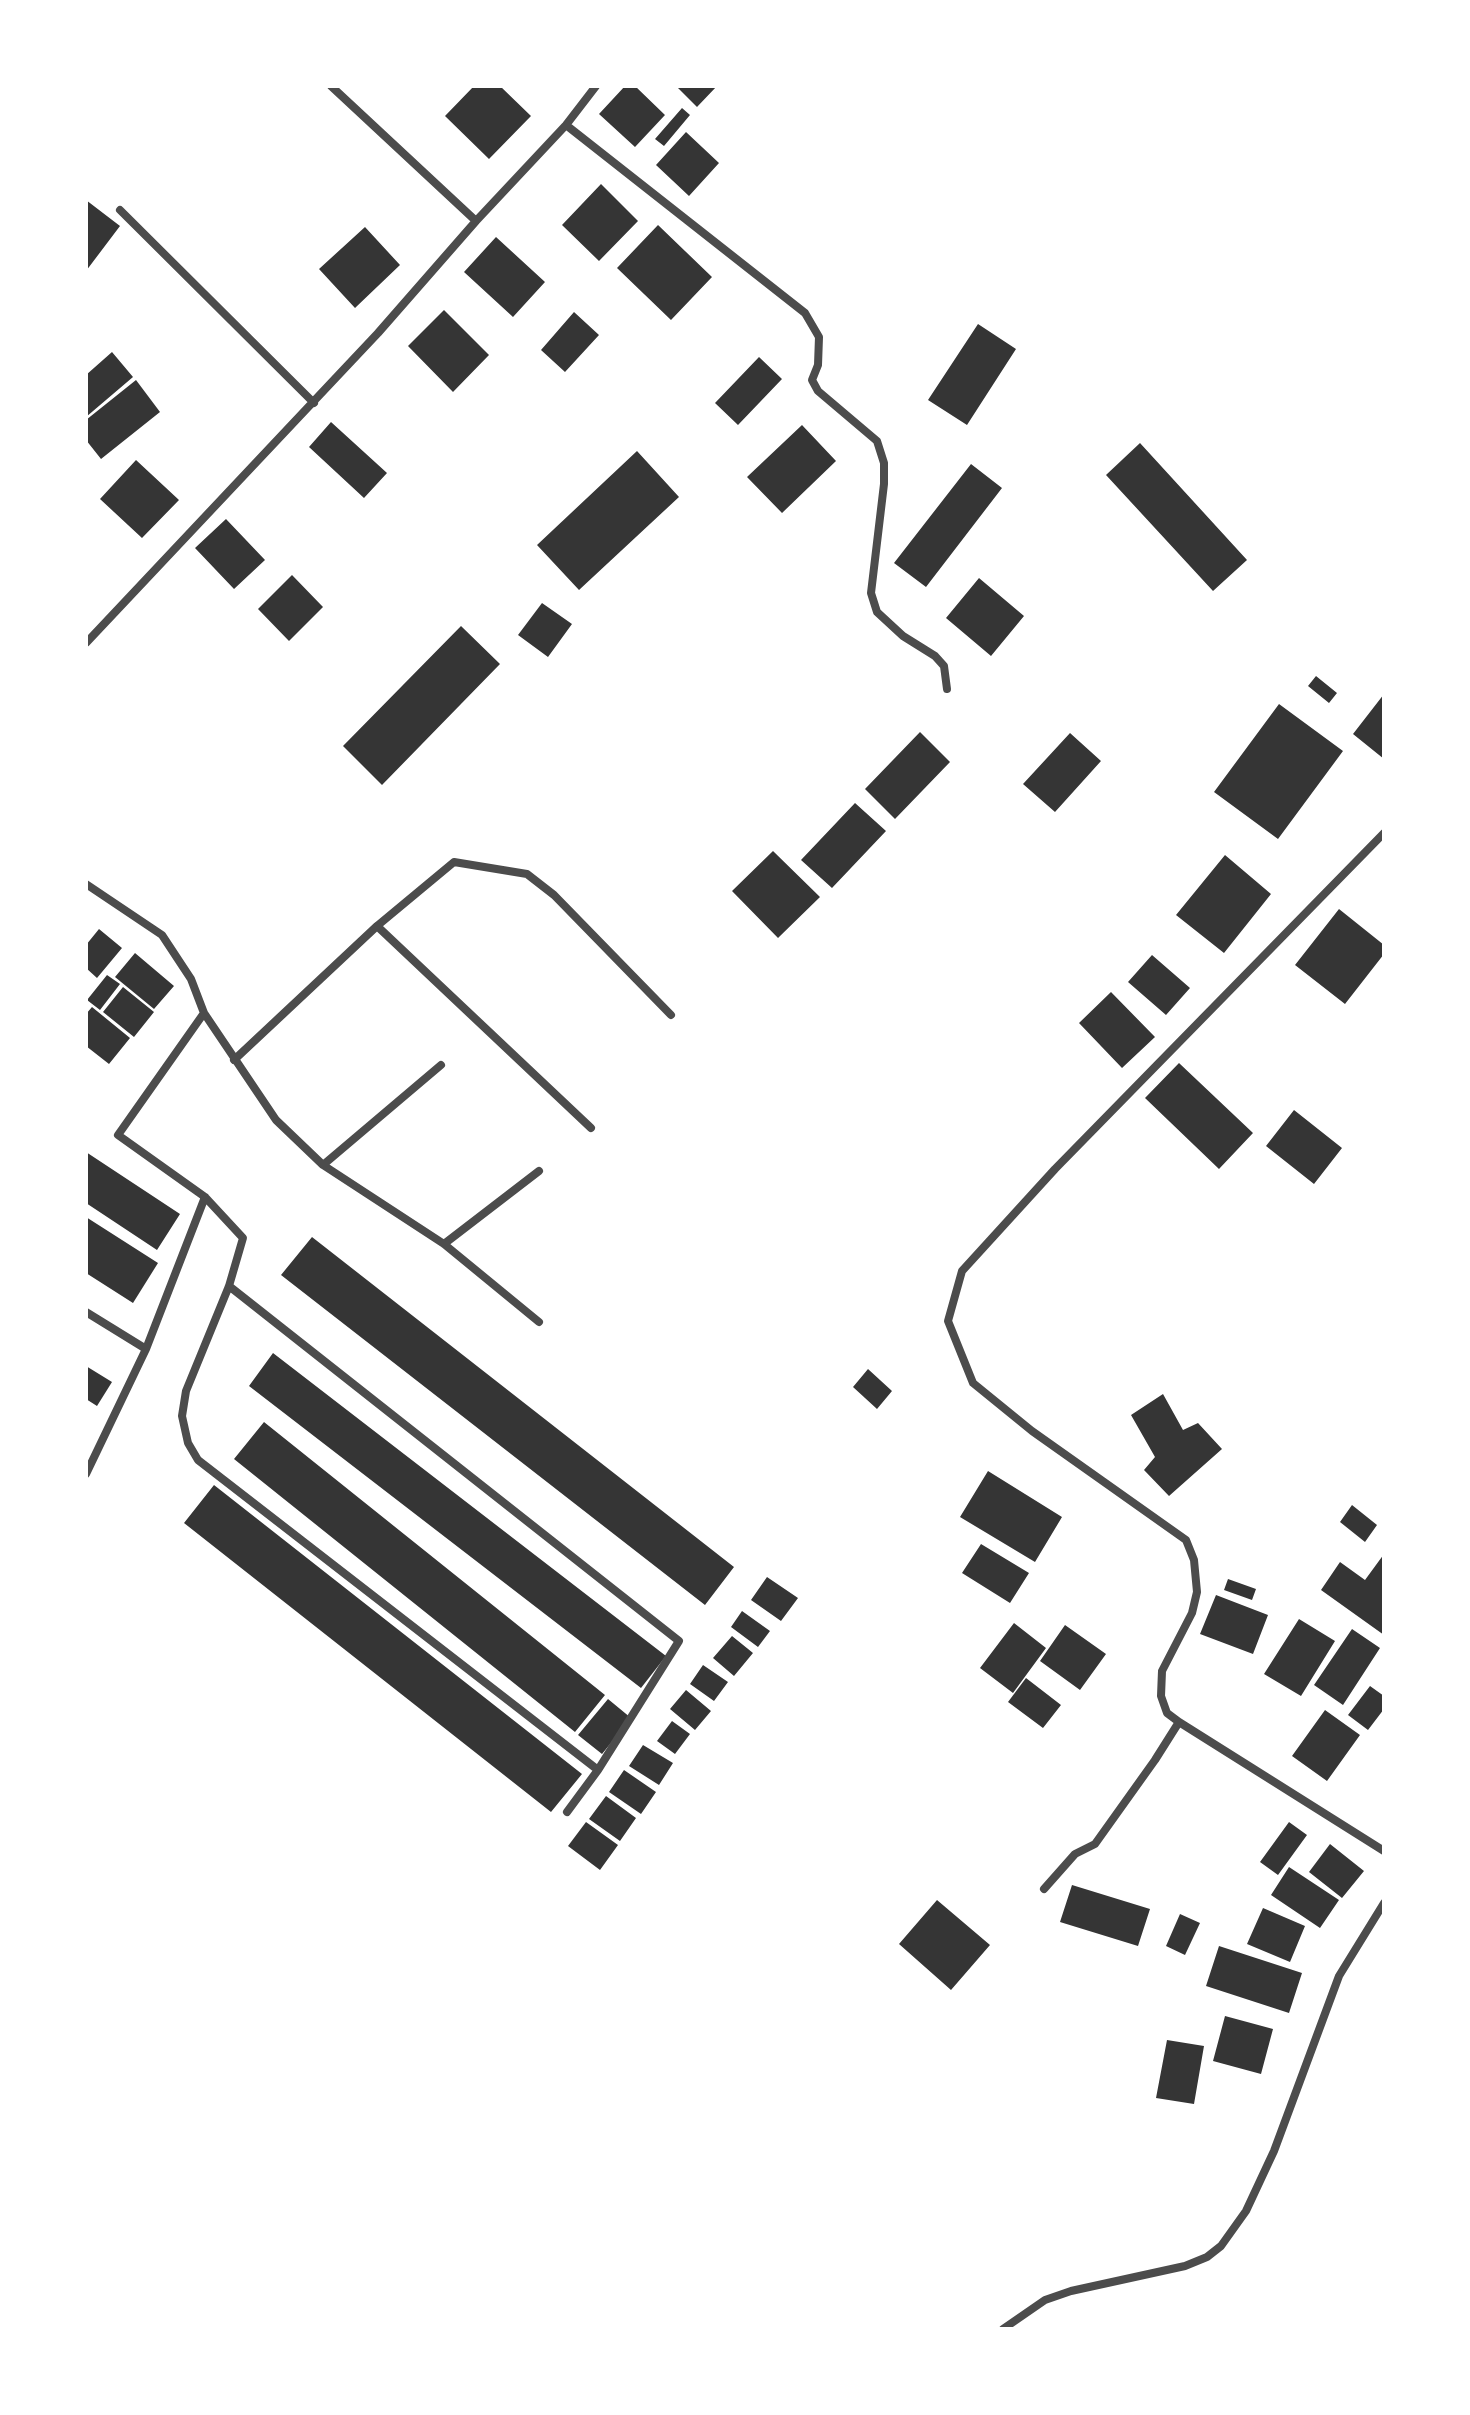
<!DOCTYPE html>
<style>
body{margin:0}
#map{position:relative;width:1470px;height:2415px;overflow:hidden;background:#fff;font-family:"Public Sans",sans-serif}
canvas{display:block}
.frame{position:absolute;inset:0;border:88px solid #fff;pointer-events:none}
</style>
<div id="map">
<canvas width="1470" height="2415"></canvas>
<div class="frame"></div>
</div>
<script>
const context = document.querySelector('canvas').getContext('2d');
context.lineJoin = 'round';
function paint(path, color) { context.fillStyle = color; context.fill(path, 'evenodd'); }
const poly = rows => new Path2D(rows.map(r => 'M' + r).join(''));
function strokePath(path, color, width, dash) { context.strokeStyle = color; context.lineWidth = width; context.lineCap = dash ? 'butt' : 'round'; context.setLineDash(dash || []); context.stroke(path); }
paint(poly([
 [474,86,500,86,531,116,489,159,445,116],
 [625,86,635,86,665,115,635,147,599,114],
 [676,86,717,86,697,107],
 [682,108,690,115,664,146,655,139],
 [686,132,719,163,689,196,656,165],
 [601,184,638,221,599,261,562,225],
 [86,200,120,226,86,271],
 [658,225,712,277,671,320,617,268],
 [365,227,400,265,355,308,319,269],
 [496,237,545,282,513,317,464,272],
 [444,310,489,355,453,392,408,346],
 [574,312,599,335,565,372,541,350],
 [978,324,1016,349,967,425,928,400],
 [112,352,133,377,86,417,86,375],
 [759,357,782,379,738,425,715,403],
 [136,380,160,412,101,459,86,440,86,420],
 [331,422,387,473,364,498,309,447],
 [802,425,836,461,782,513,747,477],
 [1140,443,1247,560,1213,591,1106,475],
 [637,451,679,497,579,590,537,545],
 [136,460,179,500,142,538,100,499],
 [971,464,1002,488,926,587,894,563],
 [226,519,265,560,234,589,195,548],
 [292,575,323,607,289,641,258,609],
 [979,578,1024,616,991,656,946,618],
 [542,603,572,624,548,657,518,635],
 [461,626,500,664,382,785,343,746],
 [1316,676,1337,693,1329,703,1308,686],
 [1384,694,1384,759,1353,734],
 [1279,704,1343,751,1278,839,1214,792],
 [920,732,950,762,895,819,865,789],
 [1070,733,1101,761,1055,812,1023,784],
 [855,803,886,831,832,888,801,860],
 [773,851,820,897,778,938,732,891],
 [1225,855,1271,894,1224,953,1176,915],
 [1339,909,1384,945,1384,954,1345,1004,1295,965],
 [99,929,122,948,97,978,86,968,86,945],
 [135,953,174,986,154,1009,115,977],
 [1152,955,1190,988,1166,1015,1128,982],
 [107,975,120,984,100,1010,87,1000],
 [123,987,154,1012,134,1037,103,1012],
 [1111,992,1155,1037,1122,1068,1079,1023],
 [92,1007,130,1038,109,1064,86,1046,86,1014],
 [1179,1063,1253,1133,1219,1169,1145,1098],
 [1294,1110,1342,1148,1314,1184,1266,1146],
 [86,1152,180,1214,157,1250,86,1203],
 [86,1217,158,1263,133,1303,86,1273],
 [312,1237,734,1567,705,1605,281,1275],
 [273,1353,666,1656,641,1688,249,1386],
 [86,1366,112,1382,97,1406,86,1399],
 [868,1369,892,1391,877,1409,853,1387],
 [1163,1394,1183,1430,1198,1423,1222,1449,1169,1496,1144,1470,1155,1457,1131,1415],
 [264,1422,605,1695,575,1732,234,1459],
 [988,1471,1062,1517,1035,1562,960,1517],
 [214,1485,582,1774,551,1812,184,1523],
 [1352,1505,1377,1525,1365,1542,1340,1522],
 [981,1544,1029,1573,1010,1603,962,1573],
 [1384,1554,1384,1635,1321,1590,1340,1562,1365,1580],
 [767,1577,798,1598,781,1621,751,1600],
 [1228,1579,1256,1589,1252,1600,1224,1590],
 [1216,1595,1268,1615,1253,1654,1200,1634],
 [742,1611,770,1631,758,1647,731,1627],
 [1299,1619,1335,1641,1301,1696,1264,1674],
 [1014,1623,1046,1648,1013,1693,980,1668],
 [1065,1625,1106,1654,1080,1690,1040,1661],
 [1352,1629,1380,1648,1343,1705,1314,1685],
 [732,1636,753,1653,734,1676,713,1658],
 [703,1665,728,1682,714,1701,690,1684],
 [1026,1678,1061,1705,1043,1728,1008,1702],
 [1370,1686,1384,1696,1384,1709,1368,1730,1348,1715],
 [686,1690,711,1711,695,1730,670,1709],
 [608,1699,631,1718,602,1754,578,1735],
 [1325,1710,1360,1735,1327,1781,1292,1756],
 [672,1721,690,1734,675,1754,657,1741],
 [643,1745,673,1763,659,1785,629,1766],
 [624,1770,656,1792,641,1814,609,1792],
 [606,1796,636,1818,620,1841,589,1819],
 [586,1822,618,1845,600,1870,568,1846],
 [1289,1822,1307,1835,1278,1875,1260,1862],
 [1330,1844,1364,1871,1342,1898,1309,1872],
 [1289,1867,1339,1900,1320,1928,1271,1895],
 [1072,1885,1150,1909,1138,1946,1060,1922],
 [937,1900,990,1945,951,1990,899,1944],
 [1263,1908,1305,1926,1290,1962,1247,1944],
 [1180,1914,1200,1923,1185,1955,1166,1946],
 [1219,1946,1302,1973,1289,2013,1206,1986],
 [1225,2016,1273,2029,1261,2074,1213,2061],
 [1167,2040,1204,2046,1194,2104,1156,2098]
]), '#353535');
strokePath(poly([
 [331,86,476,221],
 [566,125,805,313,819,337,818,365,812,380,818,391,877,441,884,463,884,484,871,593,877,612,903,636,935,656,944,666,947,689],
 [120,210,314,403],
 [86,643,378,333,476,221,566,125,596,86],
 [86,884,162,935,191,979,204,1013,118,1135,205,1197,243,1238,229,1286,186,1391,182,1416,188,1443,198,1460,598,1770,567,1812],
 [377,926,591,1128],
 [204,1013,276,1120,323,1165,444,1244,539,1322],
 [234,1060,377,926,454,862,527,874,554,895,671,1015],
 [323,1165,441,1065],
 [444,1244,539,1171],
 [229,1286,679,1641,598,1770],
 [86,1312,146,1349],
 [86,1474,146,1349,205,1197],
 [1179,1722,1384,1851],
 [1044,1889,1075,1854,1095,1844,1155,1760,1179,1722,1167,1713,1161,1696,1162,1671,1192,1613,1197,1592,1194,1560,1186,1540,1032,1431,973,1383,948,1321,962,1271,1055,1169,1384,833],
 [1003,2329,1045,2300,1071,2291,1185,2266,1207,2257,1221,2246,1246,2211,1274,2151,1339,1976,1384,1903]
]), '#4c4c4c', 8);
</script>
